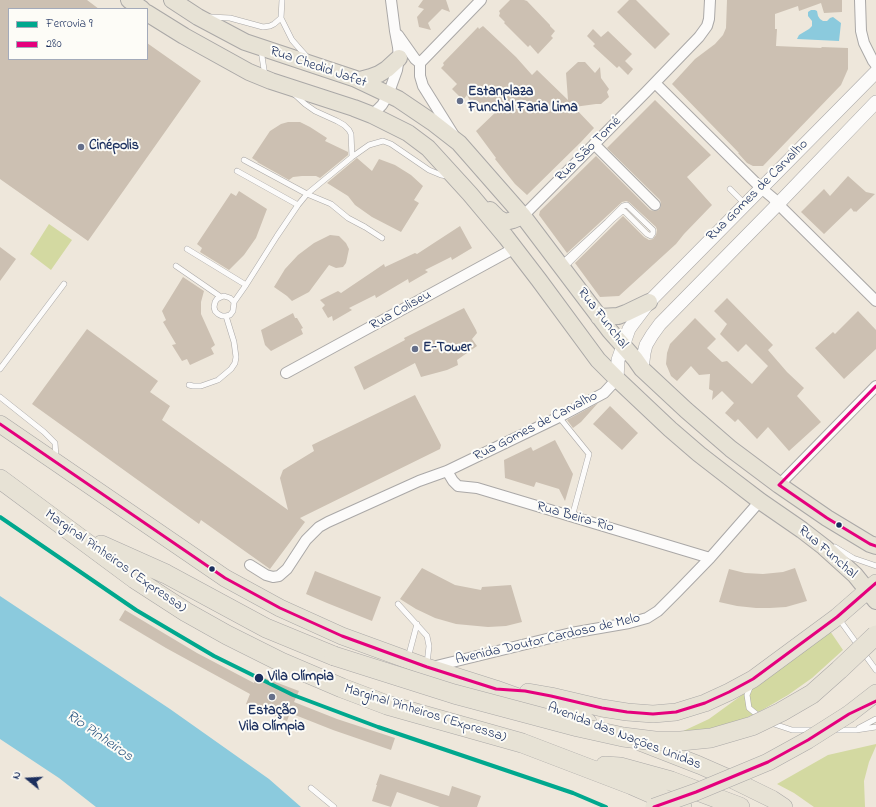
<!DOCTYPE html>
<meta charset="utf-8">
<style>
body{margin:0}
#map{position:relative;width:876px;height:807px;overflow:hidden;background:#eee7db;font-family:"Indie Flower",sans-serif}
canvas{display:block}
.legend{position:absolute;left:8px;top:8px;width:140px;height:52px;box-sizing:border-box;background:#fdfcf7;border:1px solid #a3aaba;margin:0;padding:5px 7px;list-style:none;font-size:12px;color:#1b2f5e}
.legend li{display:flex;align-items:center;gap:8px;height:20px}
.legend b{width:20px;border:1px solid #a3aaba}
.north{position:absolute;left:8px;top:759px;width:40px;height:40px;-webkit-text-stroke:3px #fdfcf7;paint-order:stroke;rotate:288deg;font-size:11px;font-weight:700;line-height:16px;text-align:center;color:#1b2f5e}
.north::after{content:'';display:block;margin:auto;width:14px;height:18px;background:#1b2f5e;clip-path:polygon(50% 0,100% 100%,50% 72%,0 100%)}
</style>
<div id="map">
<canvas width="876" height="807"></canvas>
<ul class="legend">
<li><b style="height:5px;background:#00a88e"></b>Ferrovia 9</li>
<li><b style="height:5px;background:#e5007d"></b>280</li>
</ul>
<div class="north">N</div>
</div>
<script>
const context = document.querySelector('canvas').getContext('2d');
context.lineJoin = 'round';
function paint(path, color) { context.fillStyle = color; context.fill(path, 'evenodd'); }
const poly = rows => new Path2D(rows.map(r => 'M' + r).join(''));
function strokePath(path, color, width, dash) { context.strokeStyle = color; context.lineWidth = width; context.lineCap = dash ? 'butt' : 'round'; context.setLineDash(dash || []); context.stroke(path); }
function label(font, color, halo, rows, align = 'center') {
  context.font = font + ' "Indie Flower",sans-serif'; context.lineWidth = 4; context.setLineDash([]); context.textBaseline = 'middle'; context.strokeStyle = halo; context.fillStyle = color; for (const [text, x, y, turn = 0] of rows) {
    context.save(); context.translate(x, y); context.rotate((+turn || 0) * Math.PI / 180); context.textAlign = isNaN(turn) ? turn : align; if (halo) context.strokeText(text, 0, 0); context.fillText(text, 0, 0); context.restore();
  }
}
paint(poly([
 [49,224,72,240,51,270,30,254],
 [830,631,843,650,812,678,788,695,764,709,742,720,710,729,679,733,709,719],
 [876,744,876,746,869,762,864,781,865,807,814,807,794,793,777,784,828,755]
]), '#d3d9a1');
paint(poly([
 [811,10,815,10,817,11,818,16,820,19,823,21,827,21,830,18,833,17,841,23,839,41,797,39,799,35,809,29,812,26,812,21,808,16,808,12],
 [0,596,170,709,269,779,301,807,96,807,59,778,0,739]
]), '#8bcadd');
paint(poly([
 [0,0,87,0,99,9,9,9,9,59,147,59,147,43,201,81,88,241,0,179],
 [423,0,446,0,450,12,442,9,428,23,431,30,419,27,417,17,424,9,418,7],
 [510,0,524,0,527,1,550,25,550,26,555,31,551,36,553,38,538,54,530,45,528,47,504,23,505,22,499,16,500,13,499,11],
 [629,0,636,0,670,34,655,49,617,12],
 [727,0,842,0,842,12,824,13,821,3,799,11,798,6,775,14,775,29,777,29,776,46,822,48,821,47,848,48,848,69,841,85,763,166,753,166,747,163,738,153,739,153,672,84,695,59,715,44,723,35,726,28],
 [483,26,516,57,532,75,537,70,568,100,566,73,578,62,585,62,595,73,600,67,601,78,609,89,607,92,609,97,601,104,596,104,574,107,594,128,581,142,527,195,515,184,495,159,496,158,476,131,500,108,477,109,472,105,467,95,463,100,452,89,457,84,441,68,444,65,443,63,478,27,479,29],
 [593,29,601,37,608,31,632,54,625,61,633,69,628,75,619,66,617,68,593,46,595,44,587,36],
 [655,100,711,155,687,177,712,205,684,234,676,244,619,296,600,297,575,263,623,216,644,237,649,240,653,239,656,235,657,230,656,227,629,202,626,201,622,202,567,253,539,215,540,211,596,156,650,210,654,211,659,210,661,206,661,203,660,200,607,148],
 [288,122,300,122,310,127,327,138,325,141,348,152,348,155,320,178,316,176,302,176,293,177,289,180,257,162,258,162,252,158,270,131,281,124],
 [357,158,372,171,379,159,395,165,411,175,423,186,414,200,419,203,401,232,372,217,355,205,348,196,327,183],
 [848,176,866,192,875,194,856,212,855,211,854,212,851,208,824,234,801,212,824,189,830,196],
 [239,191,267,209,256,238,244,255,229,270,200,252,202,248,197,244,231,193,236,196],
 [460,226,472,248,452,260,451,257,425,270,428,272,409,283,408,279,376,298,375,295,349,308,352,310,333,321,332,316,328,318,322,308,325,305,320,300,338,291,341,293,384,264,385,267,415,253,417,254],
 [330,235,339,236,346,243,349,249,346,263,343,267,336,268,329,265,309,292,292,301,287,296,274,287,285,269,298,255,314,243],
 [0,247,16,259,0,281],
 [183,277,204,291,201,302,201,314,215,345,211,348,214,354,190,365,187,359,182,361,172,345,176,344,163,322,166,320,162,311],
 [727,298,773,345,768,350,787,372,804,388,797,396,821,422,789,451,768,427,757,439,738,419,735,422,725,413,734,403,722,391,712,400,713,391,709,389,710,374,699,375,691,366,677,381,671,376,666,364,667,353,670,344,695,318,716,339,707,348,722,362,727,361,752,384,768,366,746,344,738,352,720,334,727,324,714,311],
 [464,308,476,330,477,333,472,339,477,346,457,360,458,365,447,370,421,377,415,363,364,390,354,367,405,340,404,338],
 [858,311,876,330,876,349,844,379,815,348,833,332,835,334],
 [293,313,295,318,297,318,303,328,301,329,303,334,271,351,265,345,261,330],
 [87,329,158,381,150,392,170,406,162,420,288,510,280,478,283,470,314,451,312,445,415,395,441,445,440,449,300,518,305,522,270,569,201,520,199,524,32,404],
 [598,403,581,422,573,428,567,420],
 [610,406,638,433,622,450,593,424],
 [555,440,573,474,565,501,559,489,536,482,534,487,505,478,504,460,531,447,533,451],
 [422,568,455,585,481,590,482,587,511,585,522,622,506,626,488,627,456,624,435,618,416,609,400,599],
 [795,568,807,601,786,607,770,608,756,608,737,606,719,602,729,569,745,573,763,574,783,572],
 [315,571,381,597,372,621,327,603,306,594],
 [125,610,197,653,254,683,257,675,299,691,294,702,337,719,395,738,391,750,333,730,290,713,287,721,246,704,250,694,166,648,119,620],
 [380,774,449,796,452,786,481,796,477,807,440,807,397,792,391,807,372,801,377,785,376,785]
]), '#ccc0b2');
const service = poly([
 [282,0,281,18,292,40,299,48,308,58],
 [210,17,230,18,263,27,270,26,274,24,281,18],
 [261,50,265,76],
 [293,93,305,104,315,111,337,121,344,125,349,130,351,134,352,157],
 [244,160,307,194,331,204,348,218,365,227,382,238],
 [237,171,298,205],
 [730,189,745,204],
 [187,249,246,285],
 [561,264,607,222,623,206,627,205,653,230,653,233,651,236,647,234,624,211,621,212,613,219,565,267],
 [176,266,221,297,224,296,230,298,234,302],
 [221,297,217,299,215,302,214,307,215,311,218,314,222,316,226,316,230,315,233,311,234,302,246,285,277,236,298,205,307,194,352,157,369,145,383,141,391,144,429,170,441,175,447,176],
 [0,369,64,284],
 [189,385,193,386,201,386,218,380,231,369,235,363,236,357,234,342,226,316],
 [0,397,44,432,55,443,56,457],
 [559,417,589,454,572,517],
 [835,547,853,558,876,566],
 [398,604,427,636,429,646,427,664],
 [839,619,876,670],
 [408,658,417,624],
 [751,685,747,695,749,708,760,717],
 [771,723,792,730,813,730],
 [859,728,876,719],
 [833,730,856,730,876,727],
 [311,788,334,807]
]);
const minor = poly([
 [860,0,861,31,864,43,873,61,876,65],
 [398,35,415,59,420,63],
 [420,63,420,76,423,86,453,134],
 [420,63,481,0],
 [655,83,761,188,773,198,778,204,876,301],
 [372,115,382,105,388,95,397,70,399,58,398,47,395,31,391,0],
 [594,144,655,205],
 [523,216,646,92,699,37,707,26,709,19,710,0],
 [286,373,515,248],
 [447,471,453,481,458,486,477,488,710,558],
 [779,485,876,386],
 [250,565,266,575,273,577,279,576,287,569,306,540,319,527,328,522,419,481,447,471,559,417,604,393,617,379],
 [432,667,571,633,629,623,647,618,658,611,678,591,710,558,760,501]
]);
const tertiary = poly([
 [642,369,644,353,646,345,652,335,660,324,778,204,876,102],
 [617,379,618,360,629,329,634,322,649,302,876,72]
]);
const primary = poly([
 [129,0,142,9],
 [172,0,198,17,245,42,356,79,398,99,432,122,459,143,523,216,610,331,635,359,642,369,686,410,731,449,779,485,827,518,870,544,876,546],
 [147,13,184,36,249,72,271,81,354,108,372,115,408,133,428,148,470,194,506,237,539,280,598,360,617,379,670,429,699,454,730,478,760,501,802,530,824,547,855,575,876,601],
 [360,80,371,77,379,74,387,69,399,58],
 [490,210,498,218,505,222,513,220,523,216],
 [599,317,618,316,626,313,649,302]
]);
const trunk = poly([
 [0,424,225,578,280,608,342,636,427,667,496,689,588,722],
 [528,692,551,696,602,708,627,712,653,714,676,712,705,703,729,692,753,679,837,617,876,583],
 [849,714,876,693],
 [640,742,699,765,731,779,772,799,784,807]
]);
const motorway = poly([
 [0,479,135,579,186,612,227,635,281,662,342,688,387,705,522,743,632,785,682,807],
 [101,545,166,574,266,628,334,656],
 [605,766,620,767,671,781,740,807]
]);
strokePath(service, '#aaa8a7', 6);
strokePath(minor, '#aaa8a7', 12);
strokePath(tertiary, '#aaa8a7', 14);
strokePath(primary, '#aaa8a7', 18);
strokePath(trunk, '#aaa8a7', 18);
strokePath(motorway, '#aaa8a7', 20);
strokePath(service, '#fcfbfa', 5);
strokePath(minor, '#fcfbfa', 10);
strokePath(tertiary, '#fcfbfa', 13);
strokePath(primary, '#e7e2d5', 16);
strokePath(trunk, '#e7e2d5', 17);
strokePath(motorway, '#e7e2d5', 19);
const trunkBridge = poly([
 [654,807,696,792,768,762,808,740,849,714]
]);
const motorwayBridge = poly([
 [334,656,454,694,578,727,623,737,655,741,681,741,711,738,752,726,781,712,812,694,839,670,876,635]
]);
strokePath(trunkBridge, '#aaa8a7', 18, []);
strokePath(motorwayBridge, '#aaa8a7', 20, []);
strokePath(trunkBridge, '#e7e2d5', 17);
strokePath(motorwayBridge, '#e7e2d5', 19);
strokePath(poly([
 [876,386,779,485,827,518,870,544,876,546],
 [0,424,225,578,280,608,342,636,427,667,496,689,525,691,551,696,602,708,627,712,653,714,676,712,705,703,729,692,753,679,837,617,876,583],
 [654,807,696,792,768,762,808,740,849,714,876,701]
]), '#e5007d', 3);
strokePath(poly([
 [0,517,136,610,214,656,293,695,378,727,573,793,606,807]
]), '#00a88e', 4);
for (const [x, y, r, color] of [
 [460,101,4,"#656f8a"],
 [81,147,4,"#656f8a"],
 [415,349,4,"#656f8a"],
 [839,525,3.5,"#1b2f5e"],
 [212,569,3.5,"#1b2f5e"],
 [259,678,5,"#1b2f5e"],
 [272,697,4,"#656f8a"]
]) { const dot = new Path2D(); dot.arc(x, y, r, 0, 2 * Math.PI); context.fillStyle = color; context.fill(dot); strokePath(dot, '#fdfcf7', 1.5); }
label('14px', '#1b2f5e', '#fdfcf7', [
 ["Rua Chedid Jafet",318,68,19],
 ["Rua São Tomé",589,150,-45],
 ["Rua Gomes de Carvalho",758,191,-45],
 ["Rua Coliseu",401,311,-29],
 ["Rua Funchal",602,319,52],
 ["Rua Gomes de Carvalho",536,427,-27],
 ["Rua Beira-Rio",575,518,16],
 ["Rua Funchal",827,553,41],
 ["Marginal Pinheiros (Expressa)",115,562,35],
 ["Avenida Doutor Cardoso de Melo",548,640,-13],
 ["Marginal Pinheiros (Expressa)",425,714,17],
 ["Avenida das Nações Unidas",624,737,21]
]);
label('bold 14px', '#1b2f5e', '#fdfcf7', [
 ["Estanplaza",468,93],
 ["Funchal Faria Lima",468,109],
 ["Cinépolis",89,147],
 ["E-Tower",423,349],
 ["Estação",272,712,"center"],
 ["Vila Olímpia",272,728,"center"]
], 'left');
label('bold 14px', '#1b2f5e', '#fdfcf7', [
 ["Vila Olímpia",268,678]
], 'left');
label('italic 15px', '#305a84', '#fdfcf7', [
 ["Rio Pinheiros",99,737,35]
]);
</script>
